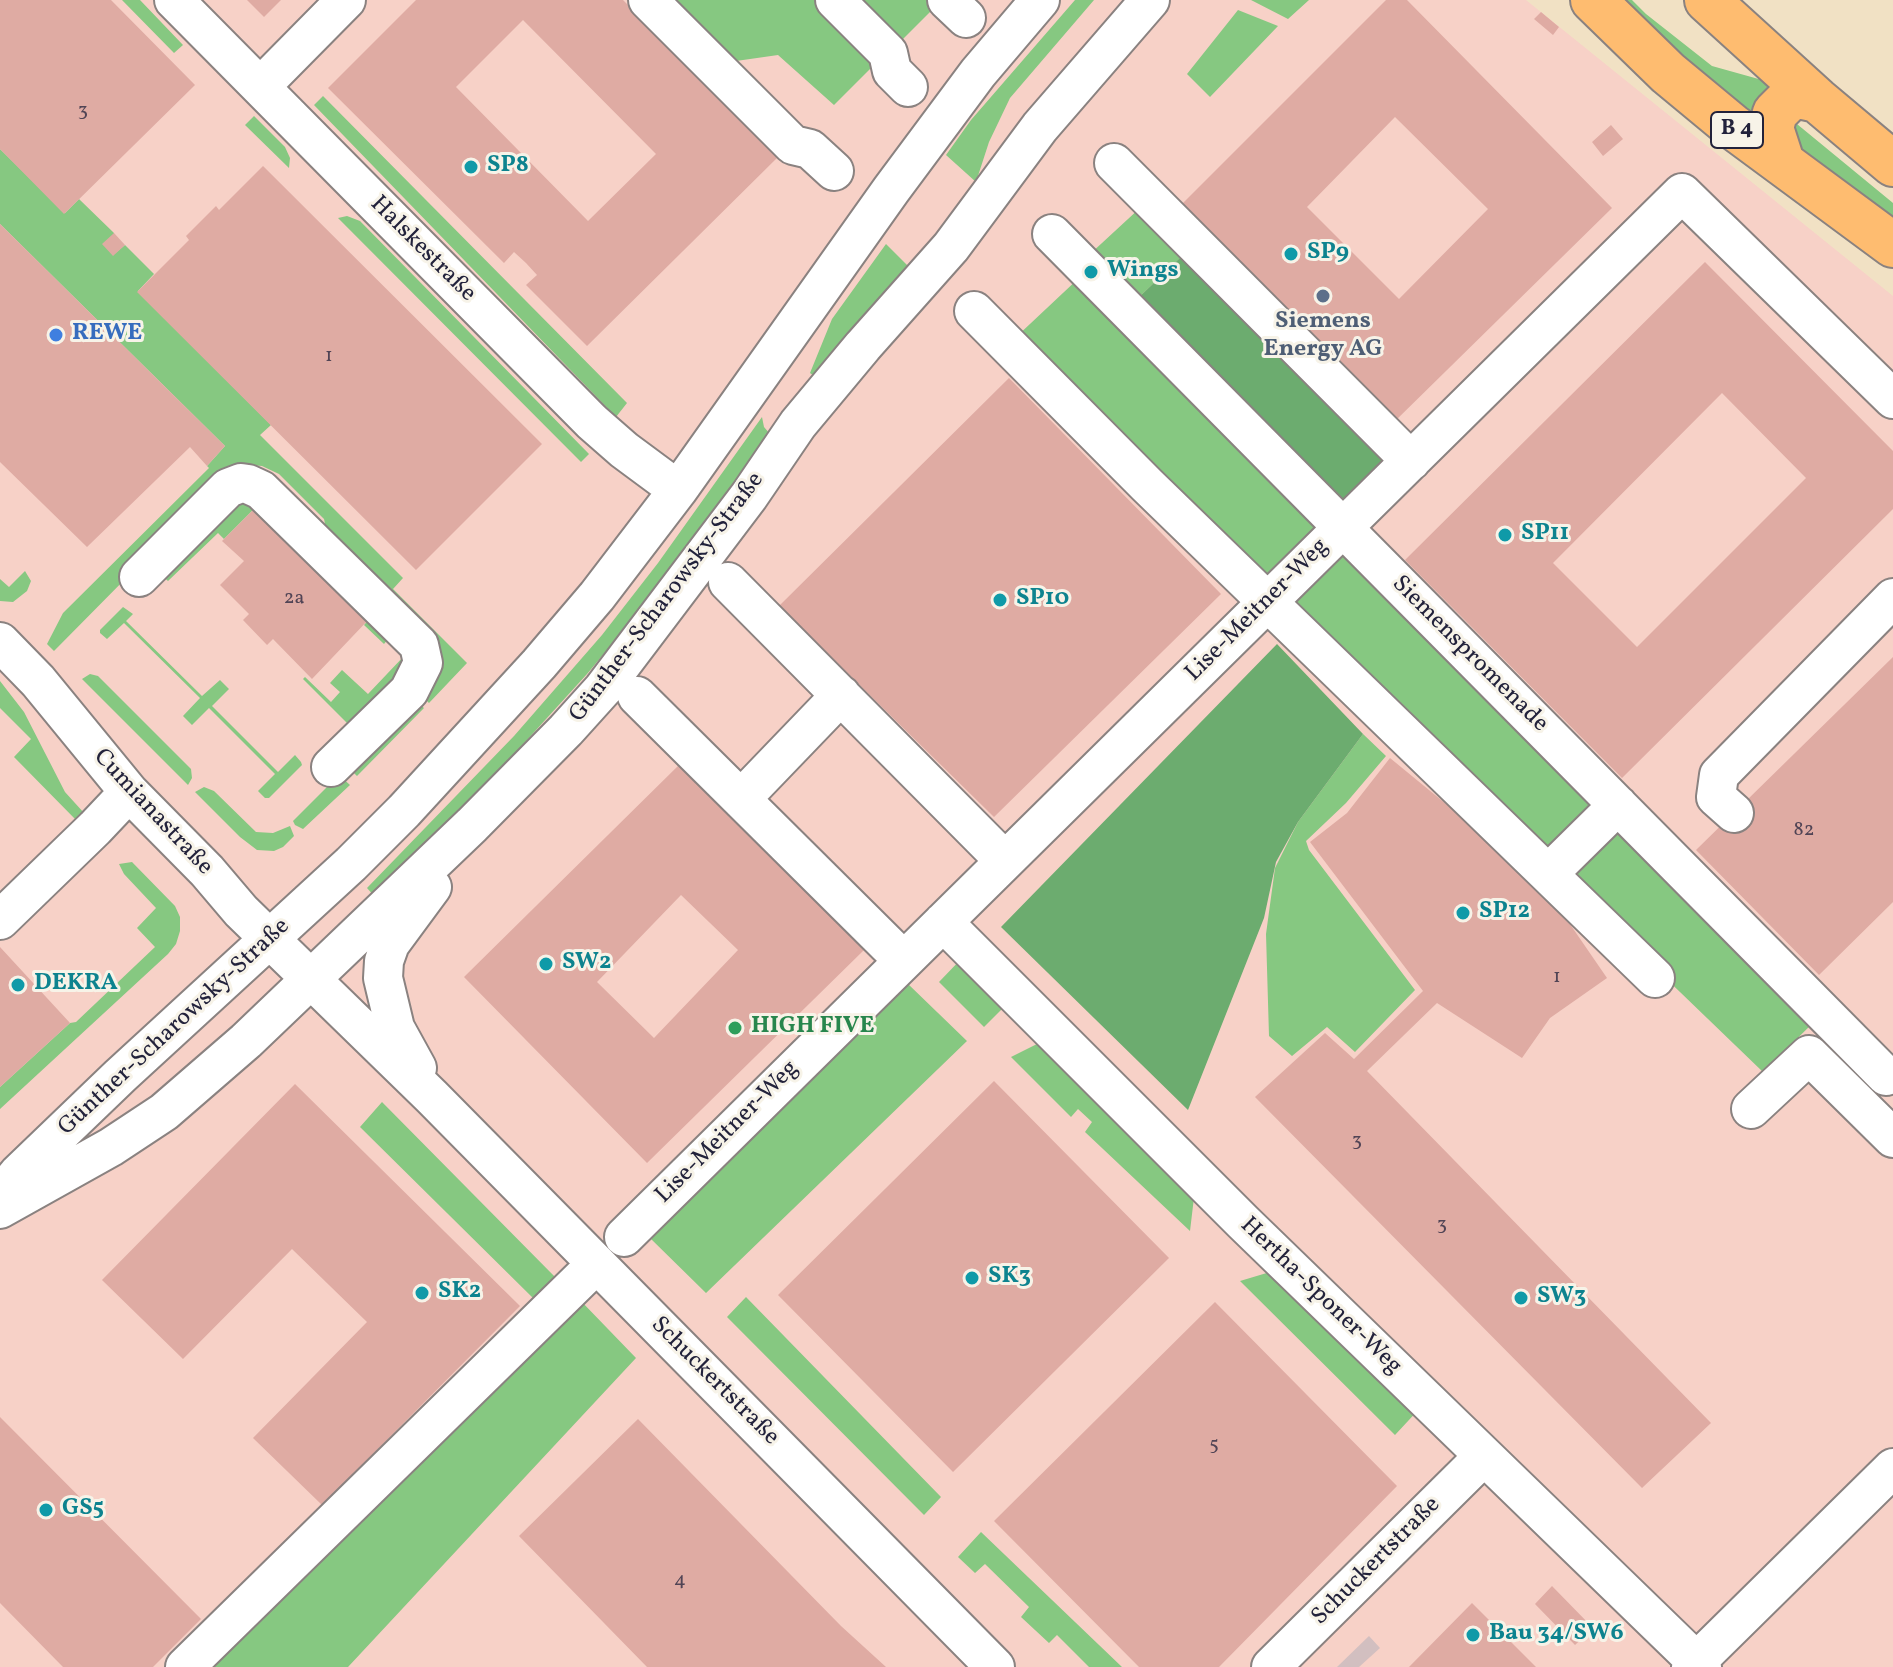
<!DOCTYPE html>
<meta charset="utf-8">
<style>
body{margin:0}
canvas{display:block;background:#f1e1c4}
</style>
<canvas width="1893" height="1667"></canvas>
<script>
const context = document.querySelector('canvas').getContext('2d');
context.lineJoin = 'round';
function paint(path, color) { context.fillStyle = color; context.fill(path, 'evenodd'); }
const poly = rows => new Path2D(rows.map(r => 'M' + r).join(''));
function strokePath(path, color, width, dash) { context.strokeStyle = color; context.lineWidth = width; context.lineCap = dash ? 'butt' : 'round'; context.setLineDash(dash || []); context.stroke(path); }
function label(font, color, halo, rows, align = 'center') {
  context.font = font + ' Vollkorn,serif'; context.lineWidth = 6; context.setLineDash([]); context.textBaseline = 'middle'; context.strokeStyle = halo; context.fillStyle = color; for (const [text, x, y, turn = 0] of rows) {
    context.save(); context.translate(x, y); context.rotate((+turn || 0) * Math.PI / 180); context.textAlign = isNaN(turn) ? turn : align; if (halo) context.strokeText(text, 0, 0); context.fillText(text, 0, 0); context.restore();
  }
}
paint(poly([
 [0,0,1526,0,1893,296,1893,1667,0,1667]
]), '#f7d1c7');
paint(poly([
 [1369,1636,1380,1648,1359,1667,1337,1667]
]), '#d2bfc0');
paint(poly([
 [122,0,140,0,183,45,174,53],
 [660,0,814,0,876,63,834,105,778,55,722,63],
 [849,0,939,0,941,1,896,46],
 [1075,0,1094,0,1010,98,989,142,976,182,946,155,971,120],
 [1251,0,1309,0,1288,19],
 [1618,0,1632,0,1646,14,1712,66,1780,85,1754,120],
 [1238,10,1278,26,1210,97,1187,74],
 [323,96,627,403,616,417,314,105],
 [1786,115,1893,203,1893,225,1786,142],
 [254,116,285,147,290,158,289,168,245,125],
 [0,149,65,213,79,199,114,233,113,255,125,245,154,274,138,291,271,425,260,435,403,578,393,589,467,663,429,703,423,697,429,690,329,543,324,519,279,474,262,466,249,465,225,478,54,651,47,644,63,613,209,468,207,466,225,446,0,224],
 [1141,207,1185,253,1135,301,1089,255],
 [347,216,360,221,589,454,581,462,338,218],
 [886,244,908,266,814,376,810,373,832,319],
 [1080,277,1322,527,1263,584,1014,339],
 [762,417,764,427,770,434,661,585,587,674,446,829,376,898,367,888,514,736,602,635,658,563],
 [236,492,262,501,224,539,218,533,168,581,158,572],
 [1347,550,1815,1021,1763,1072,1405,727,1289,609],
 [25,571,31,581,27,591,13,602,0,601,0,579,9,587],
 [123,607,133,614,126,621,202,696,220,680,229,689,212,706,278,772,295,755,301,762,302,765,269,798,265,798,258,791,275,774,209,708,192,725,183,716,200,698,124,623,107,639,100,633,100,630],
 [371,617,414,660,350,726,303,679,305,677,331,702,340,692,330,683,342,670,368,694,405,655,388,639,384,644,364,625],
 [90,674,98,676,191,769,192,778,188,785,82,679],
 [0,681,24,712,65,792,84,813,77,821,14,757,31,739,0,708],
 [417,702,424,708,357,776,347,766],
 [1363,734,1386,756,1346,803,1306,841,1309,850,1415,990,1355,1052,1327,1027,1292,1056,1269,1036,1266,934,1275,868,1298,822],
 [339,775,350,785,303,829,295,825,293,821],
 [204,787,214,791,256,832,273,833,290,826,294,836,283,847,274,851,257,850,240,837,195,792],
 [132,862,175,906,180,917,180,931,176,944,168,954,0,1109,0,1087,70,1023,76,1022,155,947,137,928,156,908,124,874,119,864],
 [964,956,1010,1001,984,1027,939,982],
 [907,983,967,1041,706,1293,650,1238],
 [1045,1040,1195,1189,1190,1231,1085,1132,1092,1122,1078,1109,1071,1117,1011,1057],
 [382,1102,556,1278,534,1299,360,1127],
 [1280,1269,1421,1407,1395,1435,1240,1281],
 [746,1297,941,1497,924,1515,727,1317],
 [579,1299,636,1358,348,1667,202,1667],
 [981,1532,1122,1667,1089,1667,1057,1635,1049,1643,1021,1617,1029,1607,985,1564,975,1573,958,1557]
]), '#86c881');
paint(poly([
 [1185,253,1389,454,1342,502,1135,301],
 [1277,644,1363,734,1298,822,1276,862,1264,918,1188,1110,1001,927]
]), '#6cac6f');
paint(poly([
 [0,0,111,0,195,85,64,214,0,149],
 [247,0,281,0,264,17],
 [416,0,623,0,779,156,587,346,526,285,537,275,526,263,514,252,504,263,328,88],
 [523,20,656,154,588,221,456,87],
 [1386,0,1407,0,1612,208,1392,424,1181,205],
 [1395,117,1488,209,1399,299,1307,207],
 [1541,12,1559,27,1553,35,1534,19],
 [1611,125,1623,139,1603,156,1592,142],
 [263,166,542,444,416,570,137,292,189,240,186,236,216,206,219,210],
 [0,224,225,446,207,466,190,447,87,547,0,462],
 [114,233,125,245,113,256,102,244],
 [1705,262,1893,451,1893,509,1622,778,1405,560],
 [1722,393,1806,478,1637,647,1553,563],
 [1009,378,1221,594,994,817,779,606],
 [257,506,371,617,312,679,273,639,267,645,243,620,249,614,220,585,244,561,222,541],
 [1893,657,1893,902,1819,975,1696,850],
 [1390,758,1541,882,1607,978,1550,1018,1522,1058,1437,1003,1367,1071,1711,1423,1642,1488,1255,1097,1325,1033,1354,1059,1423,991,1310,842,1347,813],
 [680,764,864,950,647,1163,464,977],
 [681,895,738,950,654,1038,597,982],
 [0,947,70,1023,0,1087],
 [994,1081,1169,1258,953,1472,778,1295],
 [295,1084,520,1306,322,1505,253,1438,367,1322,292,1249,183,1359,102,1280],
 [1215,1302,1397,1486,1219,1667,1139,1667,994,1521],
 [0,1417,201,1619,153,1667,63,1667,0,1603],
 [638,1419,841,1626,886,1667,647,1667,519,1536],
 [1552,1586,1593,1628,1575,1645,1535,1604],
 [1472,1603,1536,1667,1409,1667]
]), '#dfaba3');
const minor = poly([
 [174,0,592,422,624,450,678,490],
 [648,0,793,145,810,149,834,171],
 [835,0,888,53,892,71,908,87],
 [947,0,966,18],
 [261,86,346,0],
 [1114,163,1411,461],
 [1052,234,1886,1076],
 [974,311,1147,485,1655,978],
 [139,577,228,488,241,483,248,484,261,490,419,645,423,663,409,691,331,767],
 [728,582,1005,861],
 [0,642,38,681,129,792,207,871,241,911,432,1097,995,1667],
 [637,696,903,960],
 [741,799,841,695],
 [1734,813,1716,797,1719,775,1893,598],
 [1549,873,1618,805],
 [0,920,95,828,129,792],
 [943,922,1243,1222,1702,1667],
 [417,1068,395,1028,383,978,384,961,390,944,432,887],
 [1751,1109,1809,1055,1893,1138],
 [0,1196,18,1174,120,1076,351,864,404,811,539,664,597,596,678,490,891,190,978,73,1040,0],
 [0,1209,111,1147,164,1112,246,1041,472,825,566,730,603,689,749,496,798,424,863,346,951,247,1040,127,1150,0],
 [624,1237,1682,193,1893,399],
 [185,1667,582,1278],
 [1271,1667,1484,1456],
 [1691,1667,1893,1468]
]);
const major = poly([
 [1593,0,1668,73,1732,126,1893,245],
 [1707,0,1817,100,1893,164],
 [1782,162,1771,128,1775,113,1789,99,1799,96,1817,100]
]);
strokePath(minor, '#8a8280', 42);
strokePath(major, '#8a8280', 48);
strokePath(minor, '#fff', 38);
strokePath(major, '#febc70', 44);
for (const [x, y, r, color] of [
 [471,167,8,"#0f9aa8"],
 [1291,254,8,"#0f9aa8"],
 [1091,272,8,"#0f9aa8"],
 [1323,296,8,"#5c6f8a"],
 [56,335,8,"#3f7fe0"],
 [1505,535,8,"#0f9aa8"],
 [1000,600,8,"#0f9aa8"],
 [1463,913,8,"#0f9aa8"],
 [546,964,8,"#0f9aa8"],
 [18,985,8,"#0f9aa8"],
 [735,1028,8,"#2e9e5b"],
 [972,1278,8,"#0f9aa8"],
 [422,1293,8,"#0f9aa8"],
 [1521,1298,8,"#0f9aa8"],
 [46,1510,8,"#0f9aa8"],
 [1473,1635,8,"#0f9aa8"]
]) { const dot = new Path2D(); dot.arc(x, y, r, 0, 2 * Math.PI); context.fillStyle = color; context.fill(dot); strokePath(dot, '#f7f3e8', 3); }
label('20px', '#514455', null, [
 ["3",83,112],
 ["1",329,357],
 ["2a",294,599],
 ["82",1804,831],
 ["1",1557,978],
 ["3",1357,1142],
 ["3",1442,1226],
 ["5",1214,1446],
 ["4",680,1581]
]);
for (const [x, y, w] of [
 [1737,130,52]
]) { const box = new Path2D(); box.roundRect(x - w / 2, y - 18, w, 36, 6); context.fillStyle = '#f7f3e8'; context.fill(box); strokePath(box, '#22223b', 2); }
label('bold 22px', '#22223b', null, [
 ["B 4",1737,130]
]);
label('bold 24px', '#0d838f', '#f7f3e8', [
 ["SP8",487,167],
 ["SP9",1307,254],
 ["Wings",1107,272],
 ["SP11",1521,535],
 ["SP10",1016,600],
 ["SP12",1479,913],
 ["SW2",562,964],
 ["DEKRA",34,985],
 ["SK3",988,1278],
 ["SK2",438,1293],
 ["SW3",1537,1298],
 ["GS5",62,1510],
 ["Bau 34/SW6",1489,1635]
], 'left');
label('24px', '#22223b', '#f7f3e8', [
 ["Halskestraße",422,250,45],
 ["Günther-Scharowsky-Straße",668,598,-53],
 ["Lise-Meitner-Weg",1258,611,-45],
 ["Siemenspromenade",1469,655,45],
 ["Cumianastraße",152,813,47],
 ["Günther-Scharowsky-Straße",175,1028,-43],
 ["Lise-Meitner-Weg",728,1133,-45],
 ["Hertha-Sponer-Weg",1320,1297,44],
 ["Schuckertstraße",714,1382,45],
 ["Schuckertstraße",1377,1562,-45]
]);
label('bold 24px', '#4e5e75', '#f7f3e8', [
 ["Siemens",1323,323],
 ["Energy AG",1323,351]
]);
label('bold 24px', '#366cbe', '#f7f3e8', [
 ["REWE",72,335]
], 'left');
label('bold 24px', '#27864d', '#f7f3e8', [
 ["HIGH FIVE",751,1028]
], 'left');
</script>
